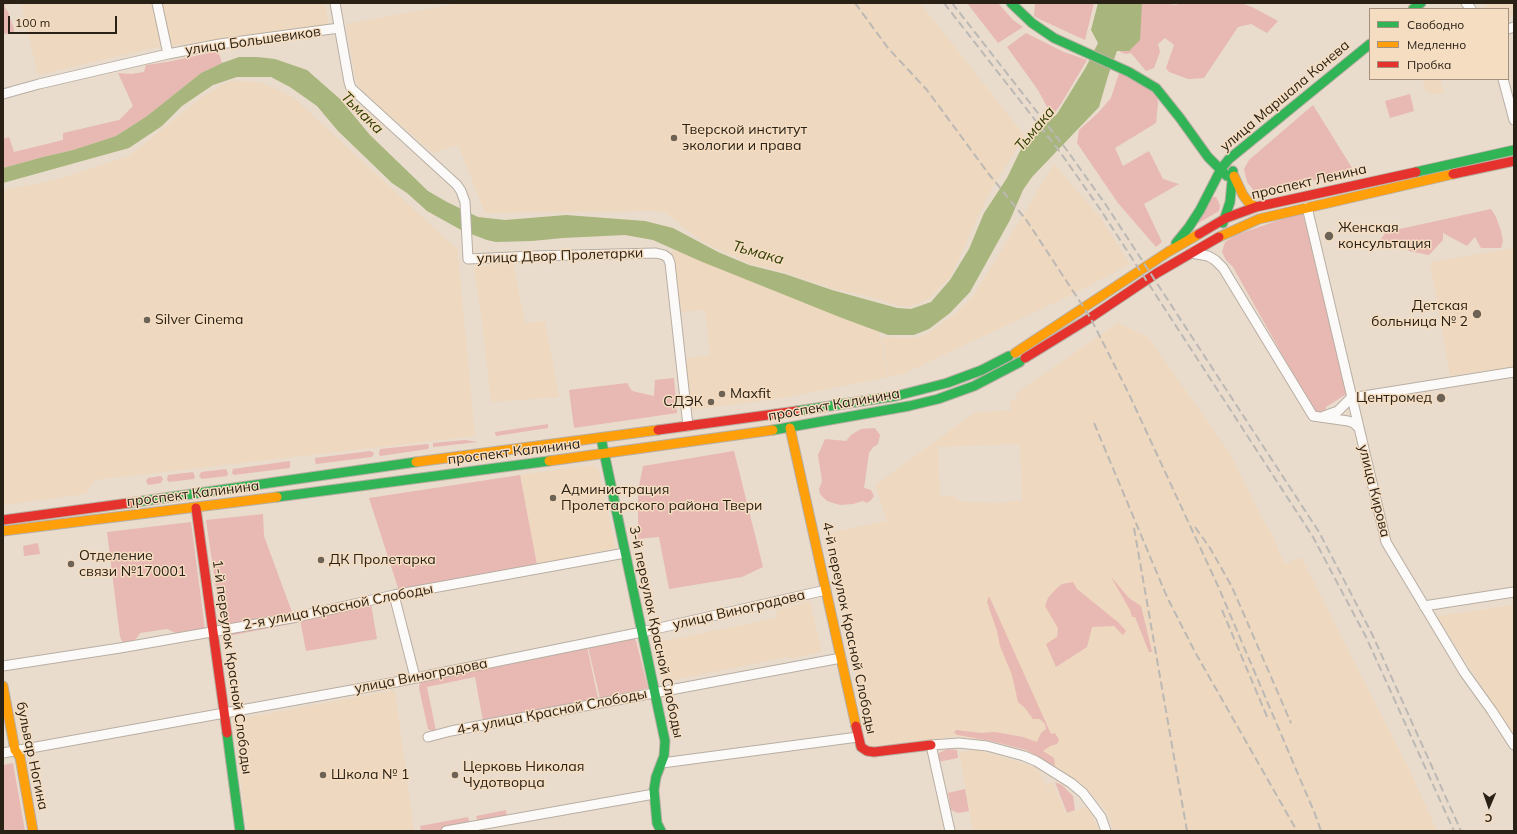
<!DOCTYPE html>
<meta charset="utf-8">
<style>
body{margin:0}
#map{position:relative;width:1517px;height:834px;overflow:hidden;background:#e9dccd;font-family:Mulish,sans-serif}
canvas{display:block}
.frame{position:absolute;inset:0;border:4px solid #292016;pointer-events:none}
.legend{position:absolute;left:1369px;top:8px;width:140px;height:72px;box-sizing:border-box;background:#f5ddc1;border:1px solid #a3917d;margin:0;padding:5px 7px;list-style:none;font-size:12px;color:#292016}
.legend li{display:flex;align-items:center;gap:8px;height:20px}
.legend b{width:20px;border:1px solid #a3917d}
.north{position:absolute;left:1469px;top:786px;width:40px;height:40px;-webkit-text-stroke:3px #f5ddc1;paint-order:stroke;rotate:182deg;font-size:11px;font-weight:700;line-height:16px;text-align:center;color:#292016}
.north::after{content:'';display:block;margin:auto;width:14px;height:18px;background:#292016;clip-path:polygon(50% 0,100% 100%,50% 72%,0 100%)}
.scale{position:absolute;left:8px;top:16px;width:109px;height:18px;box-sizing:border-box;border:2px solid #292016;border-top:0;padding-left:5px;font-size:12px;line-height:14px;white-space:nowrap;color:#292016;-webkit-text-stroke:3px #f5ddc1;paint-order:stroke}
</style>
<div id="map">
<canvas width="1517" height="834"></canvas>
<div class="frame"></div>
<ul class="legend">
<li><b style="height:5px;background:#30b455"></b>Свободно</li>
<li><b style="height:5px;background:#ff9f0a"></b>Медленно</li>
<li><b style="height:5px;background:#e5322d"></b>Пробка</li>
</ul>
<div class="north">С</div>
<div class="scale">100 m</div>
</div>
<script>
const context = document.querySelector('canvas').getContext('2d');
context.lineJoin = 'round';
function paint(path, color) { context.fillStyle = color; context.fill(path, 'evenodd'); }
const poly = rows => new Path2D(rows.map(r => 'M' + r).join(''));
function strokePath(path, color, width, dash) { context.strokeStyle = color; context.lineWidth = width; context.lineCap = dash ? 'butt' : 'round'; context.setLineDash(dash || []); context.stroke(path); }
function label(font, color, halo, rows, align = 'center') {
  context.font = font + ' Mulish,sans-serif'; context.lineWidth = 3; context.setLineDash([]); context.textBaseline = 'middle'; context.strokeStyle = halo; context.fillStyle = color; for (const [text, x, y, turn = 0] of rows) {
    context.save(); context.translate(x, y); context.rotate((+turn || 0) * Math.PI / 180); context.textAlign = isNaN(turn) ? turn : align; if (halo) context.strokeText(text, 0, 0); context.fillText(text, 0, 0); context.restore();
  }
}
paint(poly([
 [21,3,153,3,162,46,38,75],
 [160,3,325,3,329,26,303,30,291,30,170,46],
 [461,3,920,3,1025,136,989,193,951,276,930,298,909,307,899,306,878,299,831,288,784,272,750,264,701,241,665,212,655,211,485,213,458,145,433,153,364,93,356,81,346,24],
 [1484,3,1514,3,1514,15,1508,18,1508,9,1488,9],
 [1422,79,1440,79,1444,93,1437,95,1436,93,1430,95,1429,91,1426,92],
 [229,81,260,82,293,97,459,251,458,255,475,436,95,480,86,494,3,505,3,190,51,181,129,156,202,97],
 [1054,164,1100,217,1130,264,1073,294,903,374,889,377,882,337,915,338,930,332,955,314,974,295],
 [1514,248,1514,367,1450,376,1430,262],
 [674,249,767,288,879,329,888,377,777,399,690,410,686,359,710,355,705,310,681,312,671,253],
 [513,262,525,323,545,321,559,397,491,402,483,330,474,267],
 [1118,323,1148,337,1229,452,1261,516,1274,538,1284,564,1301,557,1410,771,1437,831,1114,831,1108,814,1086,787,1057,767,1025,750,995,742,958,736,868,748,853,654,832,548,830,548,827,533,887,521,875,485,974,413,1011,410,1009,403,1018,397,1016,393],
 [1020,444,1022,501,1008,501,1005,503,961,502,953,496,940,496,938,447],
 [593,465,598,469,616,548,537,565,520,475],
 [810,601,822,652,793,658,787,657,663,682,654,643,777,618,776,610],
 [1514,605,1514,737,1437,616],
 [395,690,414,831,247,831,233,720],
 [978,750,1034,767,1040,773,1056,809,1046,784,1053,782,1066,814,1087,806,1100,831,973,831,959,752]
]), '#eed8bf');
paint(poly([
 [3,3,8,3,4,6,8,12,14,29,14,33,3,34],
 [967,3,998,3,1013,20,1023,27,998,43],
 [1035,3,1094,3,1085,40,1039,19,1034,16],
 [1132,3,1170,3,1169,4,1177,5,1177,3,1241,3,1252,7,1278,21,1267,33,1251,24,1238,27,1204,78,1188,79,1169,72,1166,68,1174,45,1165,38,1158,44,1160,52,1154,68,1146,71,1131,53,1126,54,1120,52],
 [1026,33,1064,52,1087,60,1061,104,1052,116,1038,90,1007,47],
 [218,51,222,63,201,73,147,116,116,136,73,150,43,157,3,168,3,139,9,137,14,152,63,140,63,133,119,120,133,106,118,73,131,74,144,72,146,65,167,62],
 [1119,73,1156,91,1158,103,1156,123,1115,148,1123,166,1149,151,1163,179,1179,184,1144,204,1162,242,1156,247,1118,203,1077,143,1079,130,1098,113,1111,98],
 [1410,94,1414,111,1390,118,1385,101],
 [1313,105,1354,171,1264,192,1254,191,1247,182,1244,169,1249,160],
 [1213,197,1216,197,1220,205,1219,211,1197,224],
 [1491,209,1496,217,1501,231,1503,241,1501,248,1481,248,1475,237,1467,246,1443,233,1443,240,1429,255,1409,251,1403,242,1391,248,1381,244,1380,240,1386,232],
 [1302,212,1320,274,1348,393,1326,407,1325,414,1315,413,1233,267,1226,260,1222,252,1225,242,1236,235],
 [674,378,677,413,574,428,569,390,627,383,632,391,654,396,655,380],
 [548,424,548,428,496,436,495,432],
 [875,428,880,435,878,444,873,447,869,453,864,488,871,490,874,496,871,500,867,503,863,501,853,504,840,505,827,501,820,494,819,489,822,481,818,455,825,439,846,441,851,435,861,429],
 [465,440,478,442,433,447,433,443],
 [428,444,429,447,428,449,380,456,379,453,380,449],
 [370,451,374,453,372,457,316,464,315,462,315,458],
 [734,451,763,567,742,577,669,589,659,537,638,539,638,491,643,466],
 [290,461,290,468,234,475,232,473,233,469],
 [226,469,228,473,227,476,202,479,199,476,201,472],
 [193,472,195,476,194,479,169,482,167,480,168,475],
 [520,475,537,565,399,591,369,498],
 [161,476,163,479,161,483,148,485,146,481,148,478],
 [263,514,264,536,296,623,223,637,206,520],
 [191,522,205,629,178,634,167,629,140,633,133,643,127,644,123,643,120,637,107,532],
 [38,543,40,554,24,556,23,546],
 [1111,577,1129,598,1141,606,1152,652,1149,652,1135,617,1132,617,1130,610],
 [1073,582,1077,589,1119,623,1126,631,1123,635,1114,626,1092,627,1087,647,1056,667,1046,644,1057,637,1058,628,1045,606,1048,598,1056,589,1062,584],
 [989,596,1051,734,1055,733,1059,740,1057,744,1050,746,1043,751,1054,758,1055,766,1026,750,995,742,958,735,954,733,956,730,981,733,995,732,1023,737,1037,742,1041,733,1046,729,1045,724,1040,719,1033,719,1025,708,1018,702,1012,675,1000,646,997,631,987,602],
 [371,604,377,639,306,651,300,619],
 [634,638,636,641,648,688,600,698,588,647],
 [587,647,598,698,437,733,428,729,419,688,420,681],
 [475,677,483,721,436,731,427,687],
 [947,749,957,750,958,758,938,762,937,757,939,753],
 [13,763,25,831,3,831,3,765],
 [1055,782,1062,785,1073,796,1075,810,1067,813],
 [965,789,969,811,958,813,951,810,948,793],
 [506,810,507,818,478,823,476,816],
 [468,817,470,825,438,831,421,831,420,826]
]), '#e8b8b3');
paint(poly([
 [1098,3,1142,3,1140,40,1129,51,1117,51,1108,76,1099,107,1032,177,1023,190,1010,220,970,292,950,313,929,329,914,335,888,335,842,318,700,261,653,240,625,235,563,238,532,241,496,242,487,240,463,231,427,211,407,193,392,183,338,131,317,106,290,87,271,77,237,77,213,85,182,106,162,126,129,148,3,183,3,168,43,157,73,150,116,136,147,116,201,73,222,63,239,57,257,57,275,59,307,70,340,99,370,135,428,191,447,202,478,217,505,220,566,215,645,221,673,228,718,252,749,265,785,274,832,290,897,308,911,309,931,302,950,280,969,249,984,213,1007,178,1023,145,1057,114,1086,67,1098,43,1091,30]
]), '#a8b57c');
const street = poly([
 [157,3,168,54],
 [335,3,349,82,351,88,457,185,461,191,465,202,468,259,534,256,656,253,664,255,668,258,670,263,688,426],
 [1466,3,1471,9],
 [1508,29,1514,27],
 [1503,79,1514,120],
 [3,94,39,84,168,54,220,44,339,28],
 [1307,207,1386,542,1464,672,1492,711,1514,745],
 [1191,253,1208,256,1215,260,1223,268,1313,416,1348,421,1354,423,1359,428],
 [1324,416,1338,411,1351,398,1514,372],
 [394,595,415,677],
 [1424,606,1514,592],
 [3,666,120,648,297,617,394,595,625,553],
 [428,737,451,731,841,658],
 [3,753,396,682,642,632,826,590],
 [662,763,858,737],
 [446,831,654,794],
 [950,831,931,745,959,743,987,746,1024,756,1036,761,1071,783,1083,793,1101,817,1106,831]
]);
const fast = poly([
 [1011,3,1032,23,1054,38,1129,72,1156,88,1180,118,1208,157,1227,176],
 [1413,9,1421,3],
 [1416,172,1514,150],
 [1223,223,1230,202,1233,171],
 [1176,243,1189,227,1200,210,1221,169,1229,159,1370,44],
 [797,411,896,396,947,383,982,370,1009,356],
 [773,430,909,406,938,399,974,386,1020,362],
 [601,438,665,741,664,756,656,777,654,790,657,823,661,831],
 [277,497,549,461],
 [129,503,416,462],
 [227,733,240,831]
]);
const slow = poly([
 [1234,176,1243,195,1249,203,1256,207],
 [1219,237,1259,219,1453,174],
 [1015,353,1168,252,1199,234],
 [790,428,856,726],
 [549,461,773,430],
 [416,462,658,430],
 [3,531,277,497],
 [3,686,15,750,20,757,33,831]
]);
const jam = poly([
 [1453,174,1514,161],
 [1199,234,1226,218,1256,207,1416,172],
 [1025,358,1090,318,1157,273,1219,237],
 [658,430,797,411],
 [196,508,227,733],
 [3,520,129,503],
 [856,726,861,747,867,751,874,752,931,745]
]);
strokePath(street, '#b8aea3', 11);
strokePath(fast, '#b8aea3', 11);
strokePath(slow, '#b8aea3', 11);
strokePath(jam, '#b8aea3', 11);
strokePath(street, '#fcfaf8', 9);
strokePath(fast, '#30b455', 9);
strokePath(slow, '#ff9f0a', 9);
strokePath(jam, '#e5322d', 9);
strokePath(poly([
 [855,3,888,48,927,90,988,173,1027,221,1090,317,1128,392,1218,586,1315,814,1321,831],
 [944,3,1060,152,1100,209,1313,537,1366,637,1454,831],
 [952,3,1066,149,1106,205,1319,532,1372,634,1461,831],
 [1094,423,1167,597,1195,652,1297,831],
 [1195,527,1210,548,1232,587,1291,723],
 [1134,528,1187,831],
 [1222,610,1268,719]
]), '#bcb8b4', 2, [8, 4]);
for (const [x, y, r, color] of [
 [674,138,4,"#6c6256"],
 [1329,236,5,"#6c6256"],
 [1477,314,5,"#6c6256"],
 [147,320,4,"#6c6256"],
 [722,394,4,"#6c6256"],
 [1441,398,5,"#6c6256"],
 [711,402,4,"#6c6256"],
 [553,498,4,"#6c6256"],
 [321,560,4,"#6c6256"],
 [71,564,4,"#6c6256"],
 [323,775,4,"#6c6256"],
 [455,775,4,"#6c6256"]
]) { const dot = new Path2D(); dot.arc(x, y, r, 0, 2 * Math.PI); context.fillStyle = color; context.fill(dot); strokePath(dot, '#f5ddc1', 1.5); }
label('14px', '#292016', '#f5ddc1', [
 ["улица Большевиков",253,41,-8],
 ["улица Маршала Конева",1285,96,-40],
 ["проспект Ленина",1309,182,-13],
 ["улица Двор Пролетарки",560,256,-2],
 ["проспект Калинина",834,405,-10],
 ["проспект Калинина",514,452,-7],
 ["улица Кирова",1374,491,76],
 ["проспект Калинина",193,494,-7],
 ["2-я улица Красной Слободы",338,607,-11],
 ["улица Виноградова",739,610,-13],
 ["4-й переулок Красной Слободы",849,628,78],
 ["3-й переулок Красной Слободы",656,632,78],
 ["1-й переулок Красной Слободы",232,667,82],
 ["улица Виноградова",421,676,-11],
 ["4-я улица Красной Слободы",552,712,-11],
 ["бульвар Ногина",32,756,78]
]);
label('14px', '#292016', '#f5ddc1', [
 ["Тверской институт",682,130],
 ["экологии и права",682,146],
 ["Женская",1338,228],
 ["консультация",1338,244],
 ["Детская",1468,306,"right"],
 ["больница № 2",1468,322,"right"],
 ["Silver Cinema",155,320],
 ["Maxfit",730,394],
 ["Центромед",1432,398,"right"],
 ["СДЭК",703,402,"right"],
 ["Администрация",561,490],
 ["Пролетарского района Твери",561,506],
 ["Отделение",79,556],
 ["связи №170001",79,572],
 ["ДК Пролетарка",329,560],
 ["Церковь Николая",463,767],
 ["Чудотворца",463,783],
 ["Школа № 1",331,775]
], 'left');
label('italic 15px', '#2f3d04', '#f5ddc1', [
 ["Тьмака",362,113,45],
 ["Тьмака",1035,129,-50],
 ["Тьмака",758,253,16]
]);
</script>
